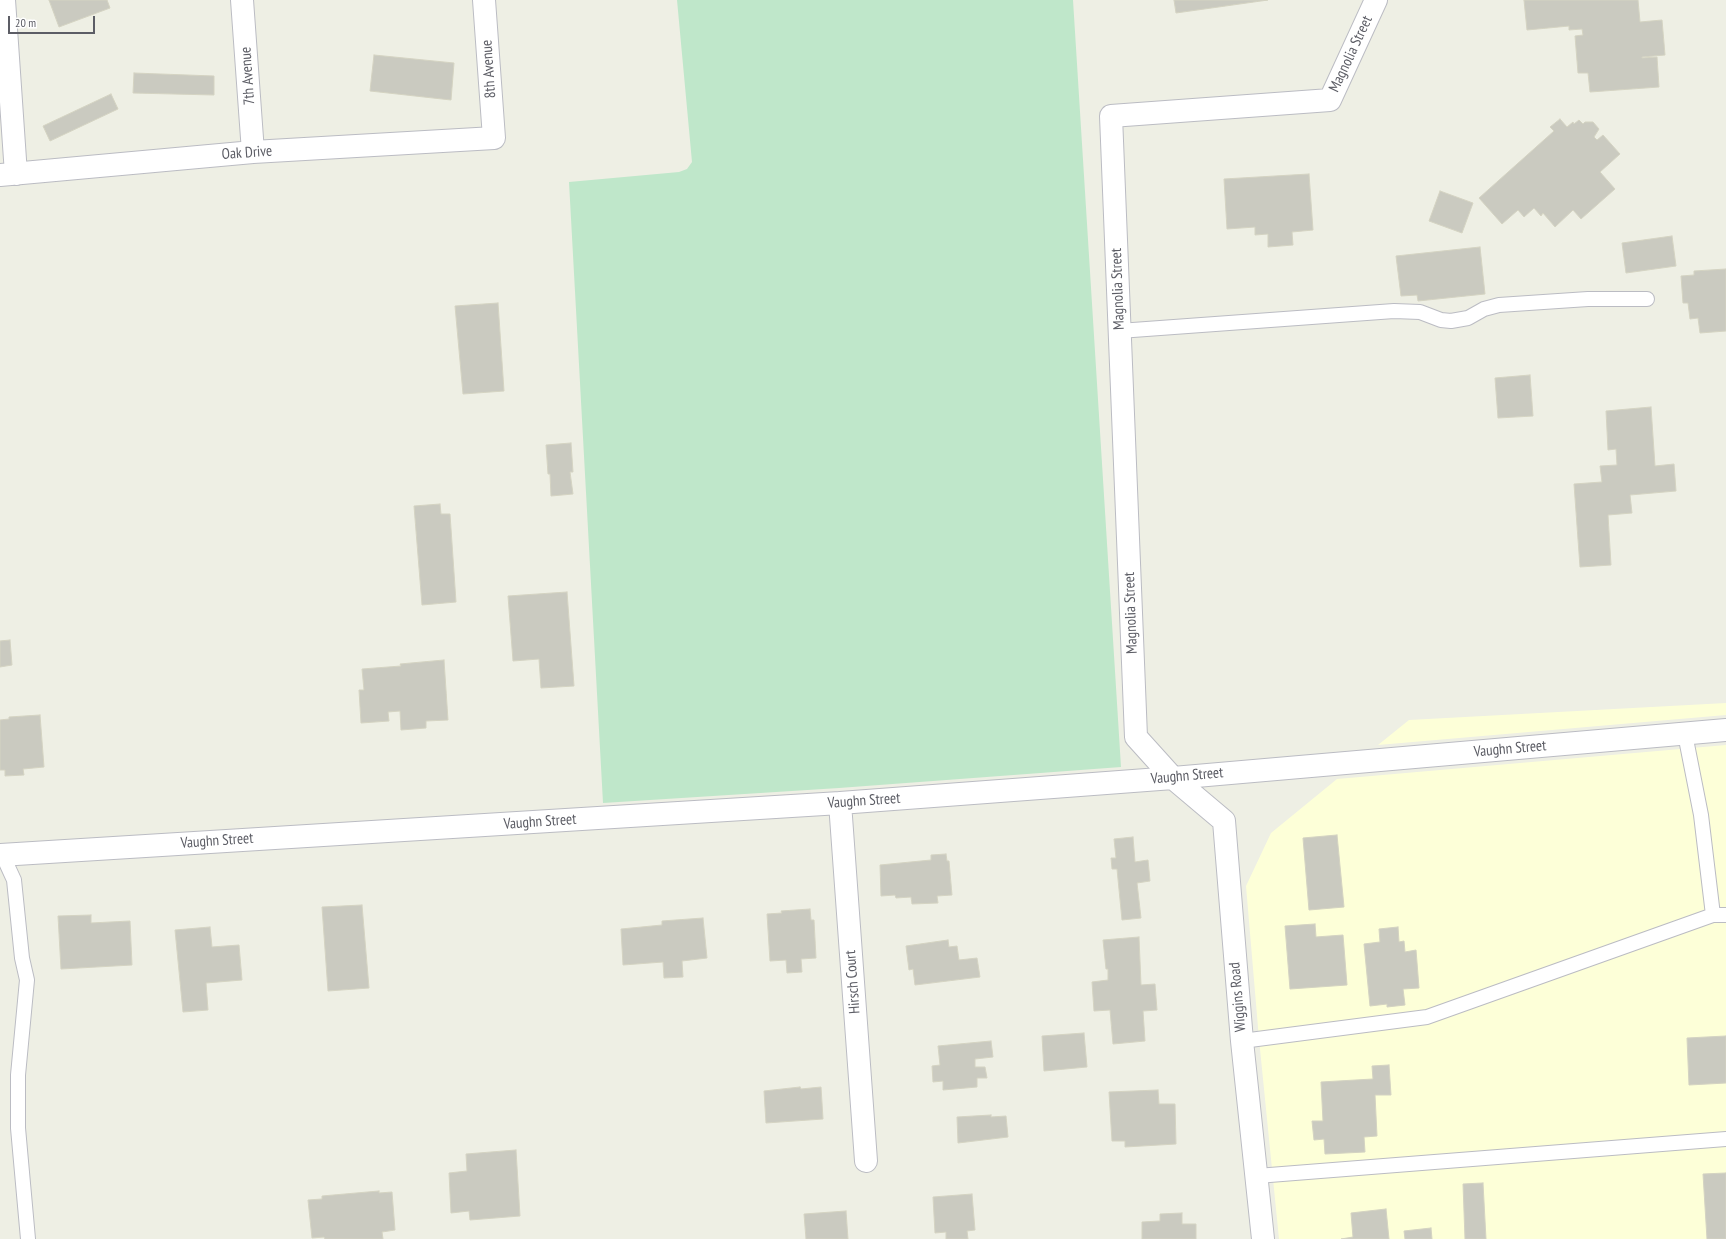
<!DOCTYPE html>
<style>
body{margin:0}
#map{position:relative;width:1726px;height:1239px;overflow:hidden;background:#eeefe4;font-family:"PT Sans Narrow",sans-serif}
canvas{display:block}
.scale{position:absolute;left:8px;top:16px;width:87px;height:18px;box-sizing:border-box;border:2px solid #5c5d65;border-top:0;padding-left:5px;font-size:12px;line-height:14px;white-space:nowrap;color:#5c5d65;-webkit-text-stroke:3px #fff;paint-order:stroke}
</style>
<div id="map">
<canvas width="1726" height="1239"></canvas>
<div class="scale">20 m</div>
</div>
<script>
const context = document.querySelector('canvas').getContext('2d');
context.lineJoin = 'round';
function paint(path, color) { context.fillStyle = color; context.fill(path, 'evenodd'); }
const poly = rows => new Path2D(rows.map(r => 'M' + r).join(''));
function strokePath(path, color, width, dash) { context.strokeStyle = color; context.lineWidth = width; context.lineCap = dash ? 'butt' : 'round'; context.setLineDash(dash || []); context.stroke(path); }
function label(font, color, halo, rows, align = 'center') {
  context.font = font + ' "PT Sans Narrow",sans-serif'; context.lineWidth = 3; context.setLineDash([]); context.textBaseline = 'middle'; context.strokeStyle = halo; context.fillStyle = color; for (const [text, x, y, turn = 0] of rows) {
    context.save(); context.translate(x, y); context.rotate((+turn || 0) * Math.PI / 180); context.textAlign = isNaN(turn) ? turn : align; if (halo) context.strokeText(text, 0, 0); context.fillText(text, 0, 0); context.restore();
  }
}
paint(poly([
 [1726,703,1726,715,1378,745,1409,720],
 [1726,745,1726,1239,1279,1239,1259,1039,1246,886,1271,833,1337,779]
]), '#fdffd8');
paint(poly([
 [677,0,1073,0,1121,767,839,788,603,803,569,182,679,172,687,169,692,162]
]), '#bfe7ca');
const building = poly([
 [49,0,107,0,110,8,59,27,49,0],
 [1174,0,1268,0,1176,13,1174,0],
 [1524,0,1638,0,1640,22,1662,20,1665,55,1642,57,1642,58,1657,57,1659,87,1590,92,1588,73,1578,73,1575,36,1583,35,1582,29,1569,30,1569,26,1527,30,1524,0],
 [374,55,454,63,451,100,370,91,374,55],
 [134,73,214,76,214,95,133,93,134,73],
 [111,94,118,109,50,141,43,126,111,94],
 [1560,119,1567,127,1573,122,1574,124,1579,120,1583,124,1585,122,1593,122,1599,129,1594,137,1597,140,1603,135,1620,154,1600,172,1615,189,1581,219,1573,210,1555,227,1543,213,1541,216,1534,208,1524,217,1518,210,1502,224,1479,198,1554,131,1550,127,1560,119],
 [1309,174,1313,230,1292,232,1293,245,1268,247,1268,234,1255,235,1255,227,1227,229,1224,179,1309,174],
 [1440,191,1473,203,1462,233,1429,221,1440,191],
 [1672,236,1676,266,1626,273,1622,243,1672,236],
 [1480,247,1485,294,1418,301,1417,295,1401,296,1396,256,1480,247],
 [1726,269,1726,331,1700,333,1698,318,1690,319,1688,303,1683,303,1681,276,1694,275,1694,271,1726,269],
 [498,303,504,391,463,394,455,306,498,303],
 [1530,375,1533,416,1498,418,1495,378,1530,375],
 [1651,407,1655,466,1674,464,1676,491,1630,495,1632,513,1608,515,1611,565,1580,567,1574,484,1602,482,1600,466,1617,465,1616,449,1608,450,1606,411,1651,407],
 [571,443,573,472,570,472,573,494,551,496,550,474,548,474,546,445,571,443],
 [440,504,441,514,450,514,456,602,422,605,414,506,440,504],
 [567,592,574,686,541,688,539,659,513,661,508,596,567,592],
 [10,640,12,665,0,667,0,641,10,640],
 [444,660,448,720,426,721,426,728,401,730,400,711,388,712,389,721,361,723,359,690,364,690,362,669,401,666,400,664,444,660],
 [40,715,44,767,23,769,24,775,5,776,5,770,0,770,0,720,9,719,9,717,40,715],
 [1337,835,1344,907,1309,910,1303,838,1337,835],
 [1133,837,1135,862,1148,860,1150,881,1137,883,1141,918,1122,920,1117,869,1112,869,1111,858,1116,858,1114,839,1133,837],
 [946,854,947,861,949,861,952,895,937,896,938,903,912,904,911,897,896,898,895,895,881,896,880,865,931,860,931,855,946,854],
 [362,905,369,988,328,991,322,907,362,905],
 [810,909,811,920,814,920,816,958,801,959,802,972,787,973,786,960,770,961,767,914,782,913,781,911,810,909],
 [91,915,91,923,130,921,132,965,61,969,58,916,91,915],
 [703,918,707,958,682,961,683,977,664,978,663,962,623,965,621,929,662,925,662,921,703,918],
 [1315,924,1316,937,1343,935,1347,985,1290,989,1285,926,1315,924],
 [210,927,212,947,239,945,242,980,206,983,208,1010,183,1012,175,930,210,927],
 [1398,927,1399,942,1404,941,1405,952,1416,950,1419,988,1403,989,1405,1005,1387,1007,1387,1004,1370,1006,1364,944,1380,942,1379,929,1398,927],
 [1139,937,1141,985,1155,984,1157,1010,1143,1011,1145,1041,1113,1044,1110,1010,1094,1011,1092,982,1108,980,1108,969,1106,969,1103,940,1139,937],
 [948,940,949,947,957,946,959,960,977,958,980,977,915,985,913,969,909,970,906,946,948,940],
 [1084,1033,1087,1067,1044,1071,1042,1036,1084,1033],
 [1726,1036,1726,1083,1689,1085,1687,1038,1726,1036],
 [991,1041,993,1057,975,1059,975,1067,985,1067,987,1078,977,1078,977,1087,943,1090,943,1081,933,1082,932,1066,940,1065,938,1046,991,1041],
 [1389,1065,1391,1095,1375,1095,1377,1136,1364,1137,1365,1152,1325,1154,1324,1139,1314,1140,1312,1121,1323,1121,1321,1082,1373,1079,1372,1066,1389,1065],
 [800,1087,801,1089,821,1087,823,1119,766,1123,764,1091,800,1087],
 [1158,1090,1159,1104,1175,1104,1176,1144,1125,1147,1125,1141,1112,1141,1109,1092,1158,1090],
 [991,1115,991,1117,1006,1116,1008,1137,958,1143,957,1117,991,1115],
 [516,1150,520,1216,470,1220,469,1211,451,1213,449,1173,467,1171,466,1154,516,1150],
 [1726,1173,1726,1239,1707,1239,1703,1174,1726,1173],
 [1483,1183,1486,1239,1465,1239,1463,1184,1483,1183],
 [379,1191,379,1193,392,1192,395,1230,382,1232,383,1239,325,1239,324,1237,312,1238,308,1200,322,1199,322,1196,379,1191],
 [972,1194,975,1230,967,1231,968,1239,946,1239,946,1232,935,1233,933,1197,972,1194],
 [1386,1209,1389,1239,1341,1239,1353,1237,1351,1213,1386,1209],
 [846,1211,848,1239,806,1239,804,1214,846,1211],
 [1182,1213,1182,1224,1196,1224,1196,1239,1142,1239,1142,1222,1160,1221,1160,1214,1182,1213],
 [1431,1228,1432,1239,1405,1239,1404,1231,1431,1228]
]);
paint(building, '#cacac0');
strokePath(building, '#d4d3c2', 1);
const lane = poly([
 [1119,331,1394,311,1420,312,1441,320,1451,321,1468,318,1484,309,1499,305,1588,299,1647,299],
 [1685,734,1701,815,1713,915],
 [2,854,14,880,22,958,27,980,18,1075,18,1128,28,1239],
 [1242,1041,1427,1017,1713,915,1726,915],
 [1257,1176,1726,1139]
]);
const street = poly([
 [4,0,16,174],
 [242,0,253,152],
 [0,175,253,152,494,138,484,0],
 [840,803,866,1161],
 [0,855,840,803,1173,778,1726,730],
 [1263,1239,1242,1041,1224,821,1173,778,1136,737,1111,116,1330,100,1376,0]
]);
strokePath(lane, '#bbbcc3', 16);
strokePath(street, '#bbbcc3', 24);
strokePath(lane, '#fff', 14);
strokePath(street, '#fff', 22);
label('15px', '#5c5d65', '#fff', [
 ["Magnolia Street",1351,54,-65],
 ["8th Avenue",489,69,-94],
 ["7th Avenue",248,76,-94],
 ["Oak Drive",247,153,-4],
 ["Magnolia Street",1118,289,-92],
 ["Magnolia Street",1131,613,-92],
 ["Vaughn Street",1510,749,-5],
 ["Vaughn Street",1187,776,-5],
 ["Vaughn Street",864,801,-4],
 ["Vaughn Street",540,822,-4],
 ["Vaughn Street",217,841,-4],
 ["Hirsch Court",853,982,-94],
 ["Wiggins Road",1238,997,-95]
]);
</script>
